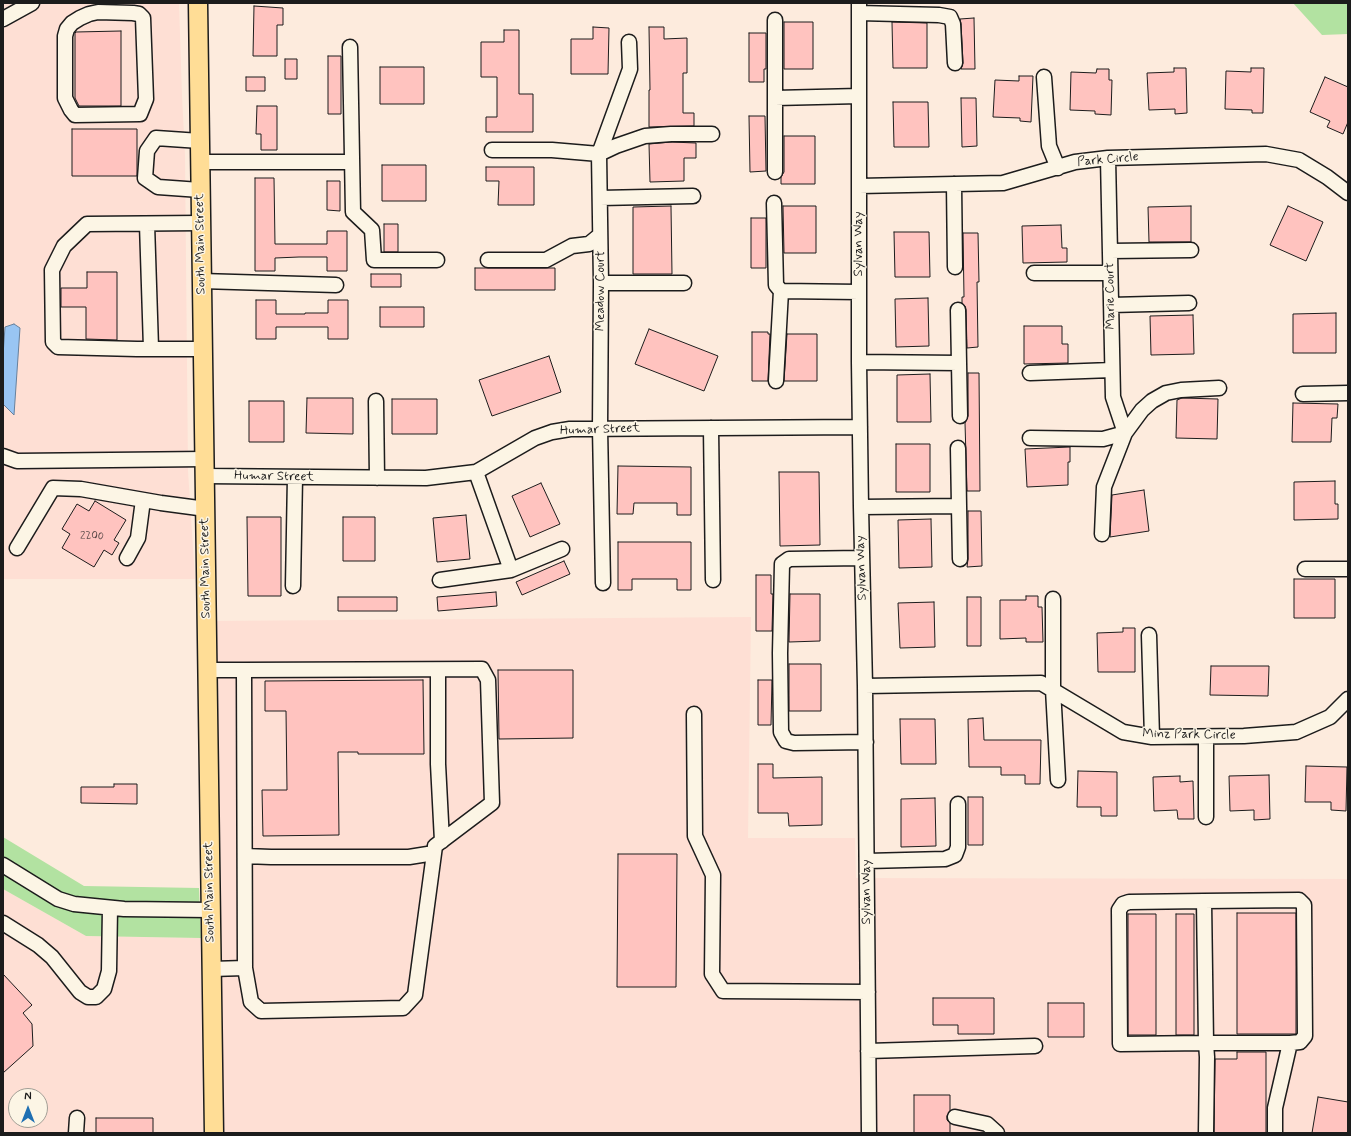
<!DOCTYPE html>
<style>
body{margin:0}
#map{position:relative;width:1351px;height:1136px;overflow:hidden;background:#fdebdd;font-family:Mynerve,sans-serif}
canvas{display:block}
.frame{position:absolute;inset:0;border:4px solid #1c1c1c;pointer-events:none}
.north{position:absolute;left:8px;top:1088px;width:40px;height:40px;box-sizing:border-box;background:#fcf5e5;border:1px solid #a29e95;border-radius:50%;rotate:0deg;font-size:11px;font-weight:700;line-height:16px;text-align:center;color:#1c1c1c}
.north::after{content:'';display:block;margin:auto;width:14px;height:18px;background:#1f6fb2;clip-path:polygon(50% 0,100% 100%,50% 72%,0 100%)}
</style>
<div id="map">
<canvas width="1351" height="1136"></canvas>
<div class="frame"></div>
<div class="north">N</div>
</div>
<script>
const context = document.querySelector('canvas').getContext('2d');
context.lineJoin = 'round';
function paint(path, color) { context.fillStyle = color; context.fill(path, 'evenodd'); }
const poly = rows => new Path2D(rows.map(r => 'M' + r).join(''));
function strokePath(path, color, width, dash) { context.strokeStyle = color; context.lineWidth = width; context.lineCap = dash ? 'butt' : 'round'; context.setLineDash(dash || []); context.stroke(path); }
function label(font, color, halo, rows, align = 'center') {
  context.font = font + ' Mynerve,sans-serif'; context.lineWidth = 3; context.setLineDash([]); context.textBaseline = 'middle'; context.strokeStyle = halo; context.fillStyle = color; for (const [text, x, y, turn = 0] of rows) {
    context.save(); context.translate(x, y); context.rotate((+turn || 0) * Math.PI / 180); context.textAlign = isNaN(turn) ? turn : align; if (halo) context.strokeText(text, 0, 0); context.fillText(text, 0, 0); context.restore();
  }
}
paint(poly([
 [3,3,179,3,182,96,185,155,188,471,195,579,3,579],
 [751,617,748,838,855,838,856,878,1348,879,1348,1133,220,1133,212,621],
 [3,889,86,936,201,938,203,1133,3,1133],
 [16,1096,40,1096,40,1120,16,1120]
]), '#fedfd4');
paint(poly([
 [1293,3,1348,3,1348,34,1322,35],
 [3,837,84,886,199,888,201,938,86,936,3,889]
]), '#b2e2a1');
const water = poly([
 [14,324,20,328,14,415,3,404,3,355,5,327,14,324]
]);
paint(water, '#99c5f3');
strokePath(water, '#67819d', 1);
const building = poly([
 [254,6,283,8,283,25,277,25,277,56,253,56,254,6],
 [974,18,975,69,961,69,963,63,961,24,960,19,974,18],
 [784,22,813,22,813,69,784,69,784,22],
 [892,22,927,23,927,68,893,68,892,22],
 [593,27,609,28,608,74,571,74,571,39,593,39,593,27],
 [649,27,664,27,664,39,687,38,687,73,683,73,683,113,694,113,694,126,649,127,649,90,650,90,649,27],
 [504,30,519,30,519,94,533,94,533,132,486,132,486,117,497,117,497,77,481,77,481,42,504,42,504,30],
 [121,31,121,106,79,106,75,98,75,33,76,32,121,31],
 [749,33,766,33,766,69,764,69,764,82,749,82,749,33],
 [328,56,341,56,341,114,328,114,328,56],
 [285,59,297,59,297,79,285,79,285,59],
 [380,67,424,67,424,104,380,104,380,67],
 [1174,68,1186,68,1187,113,1175,114,1175,109,1149,110,1147,73,1174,72,1174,68],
 [1251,68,1264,68,1263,113,1252,113,1252,110,1225,109,1226,71,1251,72,1251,68],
 [1097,69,1109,69,1109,80,1112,80,1111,115,1095,114,1095,111,1070,110,1071,72,1096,73,1097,69],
 [1019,76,1033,76,1031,122,1020,121,1020,118,993,117,995,80,1019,81,1019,76],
 [246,77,265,77,265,91,246,91,246,77],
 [1325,77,1348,87,1348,122,1343,134,1327,127,1330,121,1310,112,1325,77],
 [961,98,976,98,977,146,962,147,961,98],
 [893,102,928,102,929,147,894,147,893,102],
 [257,106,277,106,277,150,261,150,261,134,256,134,257,106],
 [749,116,765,116,766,171,750,172,749,116],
 [72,129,137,129,137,176,72,176,72,129],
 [784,136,815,136,815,184,781,184,781,177,784,172,784,136],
 [671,142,696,143,696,158,684,158,684,181,650,182,649,144,671,142],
 [382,165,426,165,426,201,382,201,382,165],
 [486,167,534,167,534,205,498,205,499,181,486,181,486,167],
 [255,178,274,178,275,244,327,244,327,231,347,231,347,271,327,271,327,257,299,257,275,258,275,271,255,271,255,178],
 [327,181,340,181,340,211,327,210,327,181],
 [671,206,672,274,633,274,633,207,671,206],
 [783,206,816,206,816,253,784,253,783,206],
 [1191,206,1191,242,1149,242,1148,207,1191,206],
 [1288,206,1323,222,1306,261,1270,245,1288,206],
 [751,218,766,218,766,268,751,268,751,218],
 [384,224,398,224,398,252,384,252,384,224],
 [1061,225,1062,248,1067,248,1067,262,1023,263,1022,226,1061,225],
 [894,232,929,232,930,277,895,277,894,232],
 [963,233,978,233,979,282,977,282,978,347,967,348,966,310,965,306,962,303,962,297,964,297,963,233],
 [475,268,555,268,555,290,475,290,475,268],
 [87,272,117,272,117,340,86,339,86,307,61,307,61,288,87,288,87,272],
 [371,274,401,274,401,287,371,287,371,274],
 [928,298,929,346,896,347,895,299,928,298],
 [256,300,276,300,276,314,305,314,305,313,328,313,328,300,348,300,348,339,328,339,328,327,276,327,276,339,256,339,256,300],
 [380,307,424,307,424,327,380,327,380,307],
 [1336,313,1336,353,1293,353,1293,314,1336,313],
 [1193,315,1194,354,1151,355,1150,316,1193,315],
 [1024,326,1062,326,1062,344,1068,344,1068,363,1024,364,1024,326],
 [649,329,718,356,704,391,635,364,649,329],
 [752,332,768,332,768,334,770,334,768,381,752,381,752,332],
 [787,334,817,334,817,381,784,381,787,334],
 [549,356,561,392,492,416,479,380,549,356],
 [968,373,979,373,980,491,967,491,965,423,968,416,968,373],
 [930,374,931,422,897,422,897,375,930,374],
 [307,398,353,398,353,434,306,433,307,398],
 [1182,398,1218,399,1217,439,1176,438,1177,400,1182,398],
 [392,399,437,399,437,434,392,434,392,399],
 [249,401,284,401,284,442,249,442,249,401],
 [1293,403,1338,404,1337,418,1332,418,1331,442,1292,442,1293,403],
 [896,444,930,444,930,492,896,492,896,444],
 [1070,447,1070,462,1068,462,1068,485,1027,487,1025,449,1070,447],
 [618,466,691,467,691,515,677,515,677,503,634,503,633,514,617,514,618,466],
 [779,472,819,472,820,545,780,546,779,472],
 [1335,481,1335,504,1338,504,1338,519,1294,520,1294,482,1335,481],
 [541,483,560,524,530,537,512,496,541,483],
 [1144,490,1149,531,1110,537,1112,495,1144,490],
 [95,501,126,520,114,540,119,543,112,555,104,550,94,567,62,548,70,534,62,529,77,504,89,511,95,501],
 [968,511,981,511,982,566,967,567,968,559,968,511],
 [466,515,470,559,437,562,433,518,466,515],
 [247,517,281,517,281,596,248,596,247,517],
 [343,517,375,517,375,561,343,561,343,517],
 [931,519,932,567,899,568,898,520,931,519],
 [618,542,691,542,691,590,677,590,677,579,632,579,632,590,618,590,618,542],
 [564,561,570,574,522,595,516,582,564,561],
 [756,575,771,575,771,594,773,594,772,631,756,631,756,575],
 [1294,579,1335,579,1335,618,1294,618,1294,579],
 [496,592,497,606,438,611,437,597,496,592],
 [790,594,820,594,820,641,789,642,790,594],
 [1026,596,1038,596,1038,607,1042,607,1043,642,1026,642,1026,638,1000,639,1000,600,1026,600,1026,596],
 [338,597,397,597,397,611,338,611,338,597],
 [967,597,981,597,981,646,967,646,967,597],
 [934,602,935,647,900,648,898,603,934,602],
 [1123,628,1135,628,1135,672,1098,672,1097,633,1123,632,1123,628],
 [789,664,821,664,821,711,789,711,789,664],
 [1211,666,1269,666,1268,696,1210,695,1211,666],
 [498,670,573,670,573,738,499,739,498,670],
 [423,680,424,754,358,754,358,752,338,752,339,835,263,836,262,790,287,790,286,711,265,711,265,681,423,680],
 [758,680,772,680,771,725,758,725,758,680],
 [983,718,984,740,1041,740,1040,784,1025,784,1025,775,1001,775,1001,767,969,767,968,719,983,718],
 [900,719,935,719,936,764,901,764,900,719],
 [758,764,773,764,773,778,822,777,822,825,789,826,788,813,758,813,758,764],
 [1306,766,1347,767,1346,811,1331,810,1331,802,1305,802,1306,766],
 [1078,771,1117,772,1117,816,1101,816,1101,807,1077,807,1078,771],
 [1269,775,1270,819,1254,820,1254,810,1230,811,1229,776,1269,775],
 [1180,776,1180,782,1193,781,1194,819,1178,819,1177,810,1154,811,1153,777,1180,776],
 [114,784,137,784,137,804,81,803,81,787,114,787,114,784],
 [968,797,983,797,983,845,968,845,968,797],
 [935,798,936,846,901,847,901,799,935,798],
 [618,854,677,854,676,987,617,987,618,854],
 [1237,913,1296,913,1296,1034,1237,1034,1237,913],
 [1128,914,1156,914,1156,1035,1128,1035,1128,914],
 [1176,914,1194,914,1194,1035,1176,1035,1176,914],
 [3,974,32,1005,23,1013,32,1024,33,1046,3,1073,3,974],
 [933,998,994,998,994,1034,958,1034,958,1025,933,1025,933,998],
 [1048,1003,1084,1003,1084,1037,1048,1037,1048,1003],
 [1237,1052,1266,1052,1266,1133,1214,1133,1215,1059,1237,1059,1237,1052],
 [914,1095,950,1095,950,1111,947,1116,947,1120,950,1123,950,1133,914,1133,914,1095],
 [1318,1097,1348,1102,1348,1133,1312,1133,1318,1097],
 [96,1118,153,1118,153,1133,96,1133,96,1118]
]);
paint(building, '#ffc3bf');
strokePath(building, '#1c1c1c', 1);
const minor = poly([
 [859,3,859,362,861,507,865,686,869,1133],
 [98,12,133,13,139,14,143,18,146,99,140,114,75,115,71,110,65,98,65,36,67,29,72,23,80,18,89,14,98,12],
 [859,13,939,15,950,17,953,24,955,63],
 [3,19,32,3],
 [775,20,775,98],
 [350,47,353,212,372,230,374,260,437,260],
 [1044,77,1049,146,1058,168],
 [200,141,156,138,147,151,145,178,158,187,200,190],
 [492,150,552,150,599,154,616,146,645,136,671,134,712,134],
 [1108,158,1113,397,1125,433],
 [200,162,352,162],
 [775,172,775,98,859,96],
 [954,184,955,267],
 [859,186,1003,183,1075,162,1108,158,1266,154,1299,160,1327,177,1348,193],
 [600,198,693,196],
 [774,203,776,285,781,291,859,292],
 [201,223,87,224,64,246,52,270,53,342,58,347,137,349,203,349],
 [147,224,151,348],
 [1110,251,1191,250],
 [488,260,546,260,572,246,589,244,600,235],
 [1034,273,1110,273],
 [201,281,336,285],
 [601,283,684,283],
 [1111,305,1189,303],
 [958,310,960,416],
 [859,362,959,363],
 [1030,373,1112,370],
 [776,381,781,291],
 [1303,394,1348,393],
 [376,401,377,478],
 [711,428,713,580],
 [1030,438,1103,439,1125,433],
 [3,456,17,461,205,459],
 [476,472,511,570,562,549],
 [205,476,426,478,476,472,535,438,552,432,570,429,860,427],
 [959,506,960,559],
 [861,507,959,506,958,448],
 [1102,534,1104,487,1125,433,1142,410,1152,401,1166,393,1181,390,1219,388],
 [17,548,53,488,81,489,161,503,206,509],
 [127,558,138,538,143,500],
 [862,558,789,559,782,564,780,653,781,732,786,741,794,743,866,742],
 [1305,569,1348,569],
 [440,580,511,570],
 [603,583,600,428,601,283,599,154,630,69,629,42],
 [293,586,295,477],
 [1053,599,1053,689,1058,780],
 [1149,635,1152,737],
 [208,670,244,670,245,968,211,969],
 [244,670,482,669,488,680,492,803,435,846,415,995,403,1008,261,1011,251,1002,245,968],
 [438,670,438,764,442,841],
 [865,686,1041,683,1123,732,1152,737,1244,736,1296,732,1330,717,1348,699],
 [694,714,695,836,713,875,712,974,723,991,868,992],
 [1206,737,1206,817],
 [245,856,271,857,409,857,434,853],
 [867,861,945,859,955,855,958,847,958,804],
 [3,865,58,899,74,904,124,909,210,910],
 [1204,901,1299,900,1304,905,1305,1036,1300,1042,1290,1043,1206,1043,1120,1044,1119,910,1123,904,1129,902,1204,901,1206,1043,1207,1057,1206,1133],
 [3,923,38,945,52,957,80,992,88,997,96,997,104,989,109,971,110,908],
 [868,1051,1035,1046],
 [955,1117,987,1124,997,1133],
 [76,1133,77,1118],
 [1275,1133,1275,1108,1290,1043]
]);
const major = poly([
 [198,3,214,1133]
]);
strokePath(minor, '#1c1c1c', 17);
strokePath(major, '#1c1c1c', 21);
strokePath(minor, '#fcf5e5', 14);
strokePath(major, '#ffdd96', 18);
label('11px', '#554645', null, [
 ["2200",92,537]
]);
label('13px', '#1c1c1c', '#fcf5e5', [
 ["Park Circle",1108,160,-5],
 ["South Main Street",201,244,-91],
 ["Sylvan Way",859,244,-90],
 ["Meadow Court",601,291,-90],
 ["Marie Court",1111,296,-91],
 ["Humar Street",600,430,-2],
 ["Humar Street",274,477,1],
 ["South Main Street",206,568,-91],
 ["Sylvan Way",862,568,-92],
 ["Minz Park Circle",1189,735,1],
 ["South Main Street",210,892,-91],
 ["Sylvan Way",867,892,-90]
]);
</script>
